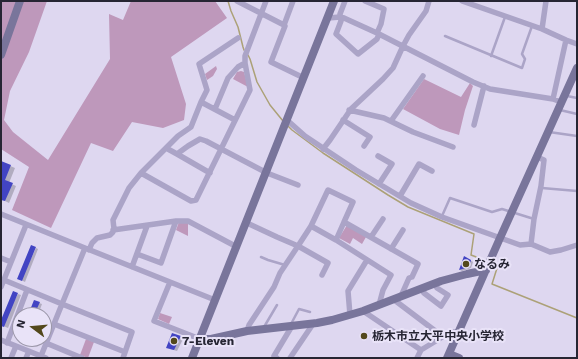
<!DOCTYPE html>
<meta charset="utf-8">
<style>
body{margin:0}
#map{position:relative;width:578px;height:359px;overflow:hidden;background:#ded7f0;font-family:"Work Sans",sans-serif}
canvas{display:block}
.frame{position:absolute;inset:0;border:2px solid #262533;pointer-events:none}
.north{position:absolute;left:12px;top:307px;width:40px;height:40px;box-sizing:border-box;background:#e9e3f8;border:1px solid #9b97a9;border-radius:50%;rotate:286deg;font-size:11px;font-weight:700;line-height:16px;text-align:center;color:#262533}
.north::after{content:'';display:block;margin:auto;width:14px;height:18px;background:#53481c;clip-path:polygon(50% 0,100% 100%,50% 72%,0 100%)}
</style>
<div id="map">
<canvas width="578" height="359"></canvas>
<div class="frame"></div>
<div class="north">N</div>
</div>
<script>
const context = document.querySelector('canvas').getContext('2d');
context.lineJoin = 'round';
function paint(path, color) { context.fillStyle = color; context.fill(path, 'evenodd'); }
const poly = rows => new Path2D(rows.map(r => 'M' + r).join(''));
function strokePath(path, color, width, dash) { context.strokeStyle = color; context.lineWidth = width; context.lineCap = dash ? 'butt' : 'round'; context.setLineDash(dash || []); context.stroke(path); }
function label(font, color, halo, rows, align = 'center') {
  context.font = font + ' "Work Sans","Noto Sans JP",sans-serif'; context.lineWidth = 4; context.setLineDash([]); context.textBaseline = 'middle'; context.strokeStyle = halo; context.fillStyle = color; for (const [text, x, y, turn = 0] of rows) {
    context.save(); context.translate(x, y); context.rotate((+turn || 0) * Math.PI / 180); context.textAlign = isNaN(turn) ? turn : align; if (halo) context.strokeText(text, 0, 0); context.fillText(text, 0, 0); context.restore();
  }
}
paint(poly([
 [1,1,47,1,29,52,10,91,4,120,13,132,48,160,110,59,109,14,123,20,131,1,215,1,227,18,171,57,186,104,184,120,163,128,132,122,113,151,91,143,51,228,12,210,29,167,1,149],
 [216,66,217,69,213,76,207,80,205,74],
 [241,71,244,72,248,87,233,79,237,72],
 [424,79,461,97,470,83,473,86,465,110,459,135,440,129,403,109],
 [179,222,188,222,188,236,176,230],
 [347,225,366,237,362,244,353,238,350,244,339,238],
 [160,313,172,317,169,324,158,319],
 [86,339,94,342,88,358,80,355]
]), '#be98bb');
paint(poly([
 [1,162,15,168,9,183,16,186,9,203,1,199],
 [36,248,38,249,25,282,21,280],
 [465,257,473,262,471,268,462,271,460,270],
 [18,294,21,295,8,328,1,325,1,323],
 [39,303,42,304,38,315,29,315],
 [180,337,183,339,177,351,170,349]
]), '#0003');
strokePath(poly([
 [228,1,231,11,238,27,243,47,244,50],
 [248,55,250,59,257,82,270,105,283,121],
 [287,125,292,130,323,153,388,195,408,207,474,234,471,255,487,261],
 [493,263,498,265,492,284,577,318]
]), '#aca177', 1.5);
paint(poly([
 [1,161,11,165,5,180,13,183,5,201,1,200],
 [31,245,36,247,22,281,17,279],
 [464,256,471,260,469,267,459,270],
 [13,291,18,293,4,327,1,326,1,320],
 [34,300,40,302,34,315,28,315],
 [172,333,181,336,174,350,166,348]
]), '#4244c3');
strokePath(poly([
 [445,36,522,68,525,59,522,54,532,26],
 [491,56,505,17],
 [567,96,577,98],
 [560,110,577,114],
 [549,132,577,136],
 [542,188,577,191],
 [442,216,450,198,492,212,502,209,534,219],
 [261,257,268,260,285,265],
 [291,324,299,309,310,312],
 [264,327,277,305]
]), '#aba4c7', 2.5);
strokePath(poly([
 [237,1,284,25],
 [293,1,284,25,285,26,271,62,304,78],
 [345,1,340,14,341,21,336,34,358,54,377,39,379,34],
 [365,1,384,9,381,24,377,33],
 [462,1,542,29,566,40,577,44],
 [328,18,340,17,344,18,377,33,473,82,490,89,553,99,561,102],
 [542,29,546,1],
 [553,99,566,40],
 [215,109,228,78,238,67,245,63],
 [349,110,384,118,413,132,453,147],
 [235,120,201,102,207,90,199,64,238,38],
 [287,120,305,136,356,170,411,203,442,217,520,245,531,244,550,252,561,250,577,245],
 [343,120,370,137,364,146],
 [391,121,423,76],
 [474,125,484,86],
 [166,148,178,136,191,127,201,102],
 [323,149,330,140,351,109,383,79,393,68,403,46,409,35,426,11,429,1],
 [177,154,210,173],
 [378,156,392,164,379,184],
 [141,173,191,201,196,200,250,90,245,63,245,56,266,1],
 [400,196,419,164,432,171],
 [1,214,85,248],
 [247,223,277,237,298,246,311,226,336,240,391,275,383,290,379,305],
 [311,226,328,190,353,202,344,222],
 [113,230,176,221,188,221,237,247],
 [371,237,383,219],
 [336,240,344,222,418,264,412,277,409,278,401,296],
 [531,244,534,219,541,186,544,160,537,157],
 [391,249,403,230],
 [89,250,92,243,97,238,110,235,113,232,114,229,113,220,129,188,141,173,166,148,177,154,188,146,200,139,206,141,267,173,298,185],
 [137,254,161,263,176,221],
 [1,258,11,262],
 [132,267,147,226],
 [4,280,62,304,85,248,215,300],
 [170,282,154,321,200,339],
 [1,287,26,225],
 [421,289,424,293,441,306,448,295,437,288,435,284],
 [393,299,438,333,442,337],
 [363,311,421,350,449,333,453,332,458,332],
 [350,315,348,291,367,260],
 [54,324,125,352],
 [247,331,249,325,274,287,280,273,298,246,328,263,322,275],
 [1,340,46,358],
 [7,343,27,290],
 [46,343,82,358],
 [41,356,62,304,132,332,123,358],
 [11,358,16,346],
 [26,358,29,351],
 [277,358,274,356,292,326],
 [290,358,313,324],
 [417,358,421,350]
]), '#aba4c7', 5.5);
strokePath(poly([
 [1,55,20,1],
 [200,339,211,339,247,331,317,323,332,320,363,311,441,281,467,274,486,270],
 [449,354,459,358],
 [192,358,334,1],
 [447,358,500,238,577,68]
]), '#79759b', 8);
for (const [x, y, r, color] of [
 [466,264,4,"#53481c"],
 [364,336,4,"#53481c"],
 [174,341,4,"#53481c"]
]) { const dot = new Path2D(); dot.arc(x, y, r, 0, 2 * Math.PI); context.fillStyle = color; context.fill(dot); strokePath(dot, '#e9e3f8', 1.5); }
label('bold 12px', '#262533', '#e9e3f8', [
 ["なるみ",474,264],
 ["栃木市立大平中央小学校",372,336],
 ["7-Eleven",182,341]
], 'left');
</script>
